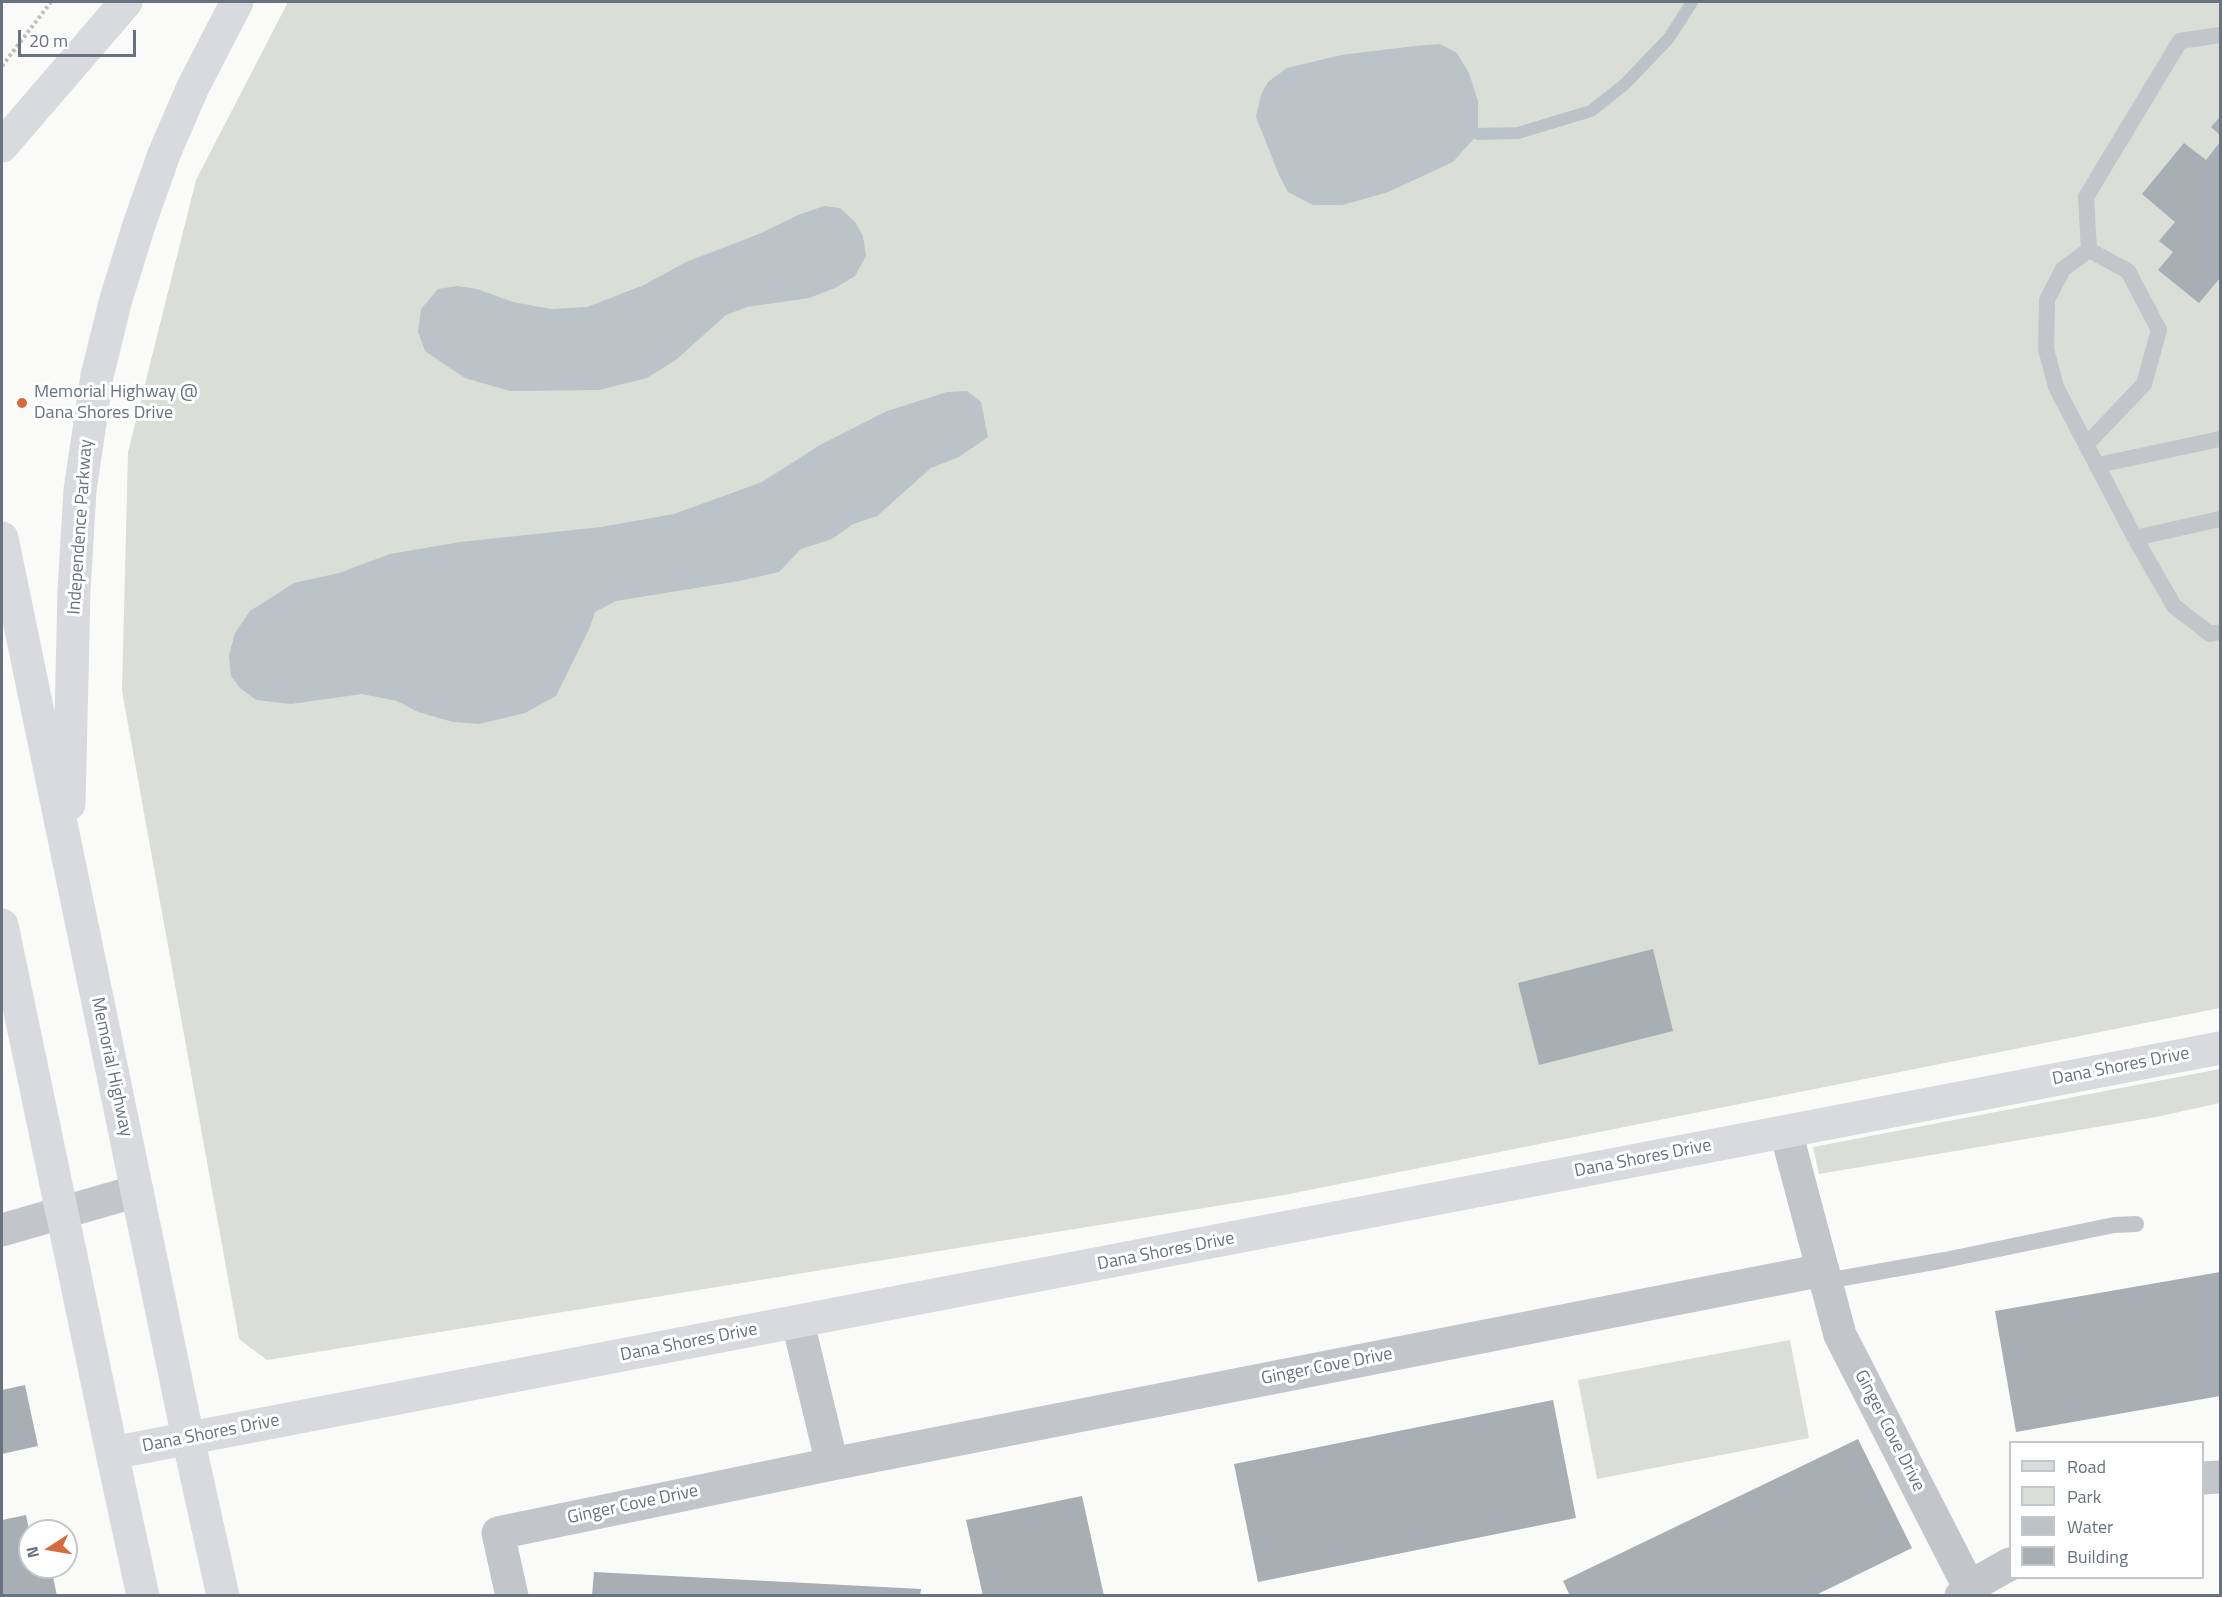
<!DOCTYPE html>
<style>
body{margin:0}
#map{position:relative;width:2222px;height:1597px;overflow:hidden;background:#fafaf8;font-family:"Titillium Web",sans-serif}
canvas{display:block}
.frame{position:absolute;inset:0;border:3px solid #677380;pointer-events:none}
.legend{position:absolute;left:2009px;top:1441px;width:195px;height:138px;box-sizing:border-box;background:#fff;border:2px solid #c2c7cc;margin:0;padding:8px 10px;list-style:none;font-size:18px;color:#677380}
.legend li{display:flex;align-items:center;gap:12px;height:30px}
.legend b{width:30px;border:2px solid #c2c7cc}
.north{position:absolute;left:18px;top:1519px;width:60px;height:60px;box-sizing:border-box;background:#fff;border:2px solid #c2c7cc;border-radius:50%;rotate:258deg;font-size:16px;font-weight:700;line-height:24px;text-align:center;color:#677380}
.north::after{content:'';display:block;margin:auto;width:21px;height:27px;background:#d46c3d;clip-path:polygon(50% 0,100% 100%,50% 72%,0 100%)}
.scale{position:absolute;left:18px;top:30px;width:118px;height:27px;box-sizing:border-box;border:3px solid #677380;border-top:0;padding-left:8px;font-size:18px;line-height:21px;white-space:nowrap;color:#677380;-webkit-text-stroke:4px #fff;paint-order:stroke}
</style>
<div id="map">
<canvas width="2222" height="1597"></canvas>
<div class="frame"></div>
<ul class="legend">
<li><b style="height:8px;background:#d8dade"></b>Road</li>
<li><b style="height:16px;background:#daded7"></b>Park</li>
<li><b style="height:16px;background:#bbc3c8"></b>Water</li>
<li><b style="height:16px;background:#a7aeb4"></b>Building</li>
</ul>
<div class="north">N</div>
<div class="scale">20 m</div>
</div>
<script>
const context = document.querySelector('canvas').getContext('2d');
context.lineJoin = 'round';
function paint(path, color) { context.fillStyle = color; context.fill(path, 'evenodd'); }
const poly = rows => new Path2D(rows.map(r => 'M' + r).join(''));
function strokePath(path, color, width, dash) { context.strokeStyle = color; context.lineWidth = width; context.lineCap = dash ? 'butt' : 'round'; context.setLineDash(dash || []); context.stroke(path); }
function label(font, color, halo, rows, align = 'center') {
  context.font = font + ' "Titillium Web",sans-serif'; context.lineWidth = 6; context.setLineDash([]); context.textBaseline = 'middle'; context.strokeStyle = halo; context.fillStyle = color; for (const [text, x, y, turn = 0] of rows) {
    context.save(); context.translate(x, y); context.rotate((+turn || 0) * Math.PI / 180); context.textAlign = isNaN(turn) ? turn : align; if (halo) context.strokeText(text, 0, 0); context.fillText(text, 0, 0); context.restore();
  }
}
paint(poly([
 [288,2,2220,2,2220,1008,1284,1195,267,1360,239,1339,122,691,128,452,196,180],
 [2220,1069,2220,1103,2156,1117,1819,1174,1813,1147],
 [1790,1340,1809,1438,1597,1479,1578,1380]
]), '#daded7');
paint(poly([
 [1440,44,1457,53,1469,73,1478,101,1478,134,1453,162,1388,192,1343,205,1313,205,1288,192,1279,175,1256,117,1261,95,1268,82,1287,68,1341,55,1415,46],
 [824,206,840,208,855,222,863,236,866,256,855,276,835,288,809,298,747,307,726,315,677,359,647,378,599,390,510,391,465,378,425,351,418,332,421,309,438,289,457,286,477,289,513,302,551,309,587,307,644,285,686,262,759,234,798,215],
 [967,391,981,402,988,437,959,457,931,468,877,516,853,524,832,539,801,549,779,572,739,581,616,601,595,612,590,627,556,696,525,713,479,724,453,722,418,712,397,701,362,694,291,704,256,700,240,688,231,676,229,655,235,633,250,611,294,583,339,573,390,554,460,542,601,527,674,514,762,482,820,445,887,411,947,392]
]), '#bbc3c8');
strokePath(poly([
 [1478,134,1518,133,1591,111,1625,84,1669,38,1692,2]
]), '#bbc3c8', 12);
paint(poly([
 [2220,117,2220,135,2211,127],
 [2220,142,2220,278,2199,303,2158,270,2173,252,2159,241,2175,222,2142,194,2184,143,2206,160],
 [1653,949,1673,1031,1539,1065,1518,983],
 [2220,1272,2220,1396,2016,1432,1995,1311],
 [25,1385,38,1446,2,1454,2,1390],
 [1553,1400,1576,1518,1258,1582,1234,1464],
 [1858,1439,1912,1548,1814,1596,1570,1596,1563,1581],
 [1082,1496,1104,1596,983,1596,966,1520],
 [26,1515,30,1535,30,1567,36,1567,37,1569,51,1567,57,1596,2,1596,2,1520],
 [594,1572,921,1589,920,1596,592,1596]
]), '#a7aeb4');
strokePath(poly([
 [2,66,51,2]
]), '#bcbec1', 4, [3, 3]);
strokePath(poly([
 [2089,250,2086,197,2180,41,2220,35],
 [2087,444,2144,384,2159,330,2128,271,2089,250,2063,269,2047,300,2046,349,2056,387,2135,538,2174,606,2210,634,2220,632],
 [2098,465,2220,439],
 [2135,538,2220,519],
 [1826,1281,1945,1260,2114,1225,2136,1224]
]), '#c2c5c9', 16);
strokePath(poly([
 [1786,1132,1840,1335,1969,1587],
 [2,1230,137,1191],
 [798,1323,832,1464],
 [2202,1478,2220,1477],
 [512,1596,498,1533,832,1464,1823,1270],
 [1961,1596,1969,1587,2010,1564]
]), '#c2c5c9', 33);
strokePath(poly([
 [2,146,126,2],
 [2,538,188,1438,223,1596],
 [69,804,74,591,80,490,97,376,116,299,139,225,164,154,193,87,237,2],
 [2,925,112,1453,143,1596],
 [112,1453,2220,1048]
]), '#d8dade', 33);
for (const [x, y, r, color] of [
 [22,403,6,"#d46c3d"]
]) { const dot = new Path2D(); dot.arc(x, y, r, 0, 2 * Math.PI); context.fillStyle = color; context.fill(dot); strokePath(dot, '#fff', 2); }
label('18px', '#677380', '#fff', [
 ["Memorial Highway @",34,393],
 ["Dana Shores Drive",34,414]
], 'left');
label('18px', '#677380', '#fff', [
 ["Independence Parkway",81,527,-86],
 ["Memorial Highway",111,1067,78],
 ["Dana Shores Drive",2121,1067,-11],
 ["Dana Shores Drive",1643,1159,-11],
 ["Dana Shores Drive",1166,1252,-11],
 ["Dana Shores Drive",689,1343,-11],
 ["Ginger Cove Drive",1327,1367,-11],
 ["Ginger Cove Drive",1889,1431,63],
 ["Dana Shores Drive",211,1434,-11],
 ["Ginger Cove Drive",633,1505,-12]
]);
</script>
